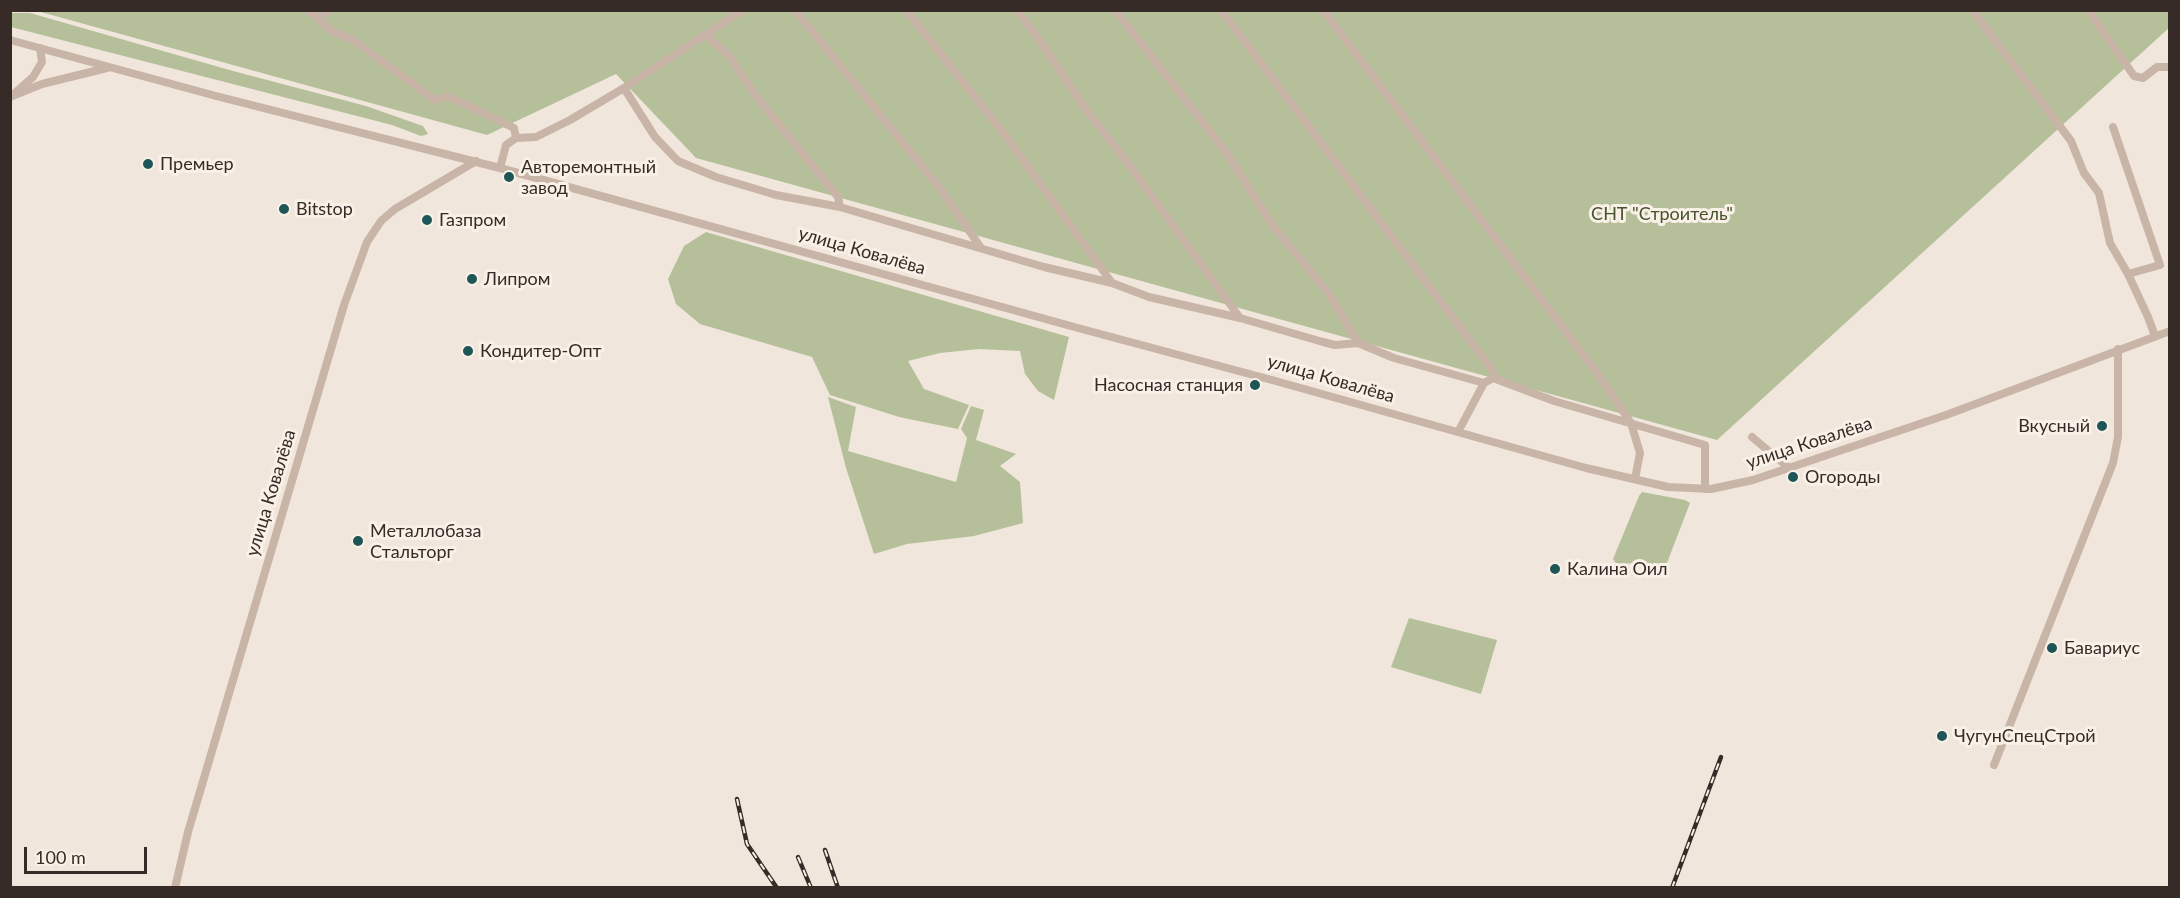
<!DOCTYPE html>
<meta charset="utf-8">
<style>
body{margin:0}
#map{position:relative;width:2180px;height:898px;overflow:hidden;background:#f1e6db;font-family:Lato,sans-serif}
canvas{display:block}
.frame{position:absolute;inset:0;border:12px solid #362b27;pointer-events:none}
.scale{position:absolute;left:24px;top:847px;width:123px;height:27px;box-sizing:border-box;border:3px solid #362b27;border-top:0;padding-left:8px;font-size:18px;line-height:21px;white-space:nowrap;color:#362b27;-webkit-text-stroke:4px #f9f0e7;paint-order:stroke}
</style>
<div id="map">
<canvas width="2180" height="898"></canvas>
<div class="frame"></div>
<div class="scale">100 m</div>
</div>
<script>
const context = document.querySelector('canvas').getContext('2d');
context.lineJoin = 'round';
function paint(path, color) { context.fillStyle = color; context.fill(path, 'evenodd'); }
const poly = rows => new Path2D(rows.map(r => 'M' + r).join(''));
function strokePath(path, color, width, dash) { context.strokeStyle = color; context.lineWidth = width; context.lineCap = dash ? 'butt' : 'round'; context.setLineDash(dash || []); context.stroke(path); }
function label(font, color, halo, rows, align = 'center') {
  context.font = font + ' Lato,sans-serif'; context.lineWidth = 6; context.setLineDash([]); context.textBaseline = 'middle'; context.strokeStyle = halo; context.fillStyle = color; for (const [text, x, y, turn = 0] of rows) {
    context.save(); context.translate(x, y); context.rotate((+turn || 0) * Math.PI / 180); context.textAlign = isNaN(turn) ? turn : align; if (halo) context.strokeText(text, 0, 0); context.fillText(text, 0, 0); context.restore();
  }
}
paint(poly([
 [2169,10,2170,27,1717,440,696,158,616,74,487,135,37,11],
 [10,13,30,13,233,71,366,106,423,126,428,134,421,136,392,125,11,27],
 [706,232,1069,337,1054,400,1038,391,1025,374,1020,351,979,349,940,353,908,361,924,389,969,405,958,429,899,417,830,395,812,357,700,324,676,304,668,279,684,246],
 [828,397,856,407,848,451,956,482,967,438,961,429,971,406,984,410,976,440,1016,454,1000,466,1020,482,1023,523,974,536,907,544,874,554,846,468],
 [1642,492,1685,500,1690,503,1665,568,1659,569,1639,562,1617,565,1613,559,1639,496],
 [1409,618,1497,640,1481,694,1391,667]
]), '#b5c09b');
strokePath(poly([
 [308,10,333,32,353,40,435,100,448,96,514,128,516,138],
 [795,10,942,191,981,248],
 [906,10,1005,135,1112,283],
 [1017,10,1040,41,1085,108,1130,166,1240,318],
 [1115,10,1226,152,1273,226,1330,295,1358,343],
 [1221,10,1493,371,1493,378],
 [1323,10,1597,373,1631,423,1640,453,1635,479],
 [1972,10,2071,141,2084,173,2099,193,2110,243,2128,274],
 [2088,10,2134,76,2143,78,2157,67,2170,67],
 [317,18,330,10],
 [706,35,729,56,755,95,838,197,840,207],
 [10,40,216,96,500,168,1078,328,1272,380,1586,468,1668,487,1711,489,1753,480,1946,415,2170,331],
 [624,88,655,137,678,161,716,177,776,195,840,207,1044,267,1112,283,1149,297,1240,318,1323,342,1335,345,1358,343,1394,358,1484,383],
 [16,92,33,77,42,62,40,48],
 [10,97,42,84,107,68],
 [2113,127,2160,265,2128,274,2148,317,2155,336],
 [500,168,506,145,516,138,536,137,570,120,624,88,743,10],
 [1458,432,1484,383,1493,378,1554,401,1705,445,1705,489],
 [1752,437,1789,468],
 [1994,765,2113,463,2118,437,2118,349],
 [175,888,188,832,344,305,367,242,381,221,395,209,476,161]
]), '#c9b5a7', 8);
const rail = poly([
 [737,799,747,844,777,888],
 [825,850,838,888],
 [798,857,811,888],
 [1672,888,1721,757]
]);
strokePath(rail, '#362b27', 4.5);
strokePath(rail, '#f9f0e7', 2, [7]);
for (const [x, y, r, color] of [
 [148,164,6,"#1e5556"],
 [509,177,6,"#1e5556"],
 [284,209,6,"#1e5556"],
 [427,220,6,"#1e5556"],
 [472,279,6,"#1e5556"],
 [468,351,6,"#1e5556"],
 [1255,385,6,"#1e5556"],
 [2102,426,6,"#1e5556"],
 [1793,477,6,"#1e5556"],
 [358,541,6,"#1e5556"],
 [1555,569,6,"#1e5556"],
 [2052,648,6,"#1e5556"],
 [1942,736,6,"#1e5556"]
]) { const dot = new Path2D(); dot.arc(x, y, r, 0, 2 * Math.PI); context.fillStyle = color; context.fill(dot); strokePath(dot, '#f9f0e7', 2); }
label('18px', '#362b27', '#f9f0e7', [
 ["Премьер",160,164],
 ["Авторемонтный",521,167],
 ["завод",521,188],
 ["Bitstop",296,209],
 ["Газпром",439,220],
 ["Липром",484,279],
 ["Кондитер-Опт",480,351],
 ["Насосная станция",1243,385,"right"],
 ["Вкусный",2090,426,"right"],
 ["Огороды",1805,477],
 ["Металлобаза",370,531],
 ["Стальторг",370,552],
 ["Калина Оил",1567,569],
 ["Бавариус",2064,648],
 ["ЧугунСпецСтрой",1954,736]
], 'left');
label('18px', '#47532c', '#f9f0e7', [
 ["СНТ \"Строитель\"",1662,214]
]);
label('18px', '#362b27', '#f9f0e7', [
 ["улица Ковалёва",862,251,16],
 ["улица Ковалёва",1331,379,16],
 ["улица Ковалёва",1809,443,-18],
 ["улица Ковалёва",271,493,-73]
]);
</script>
